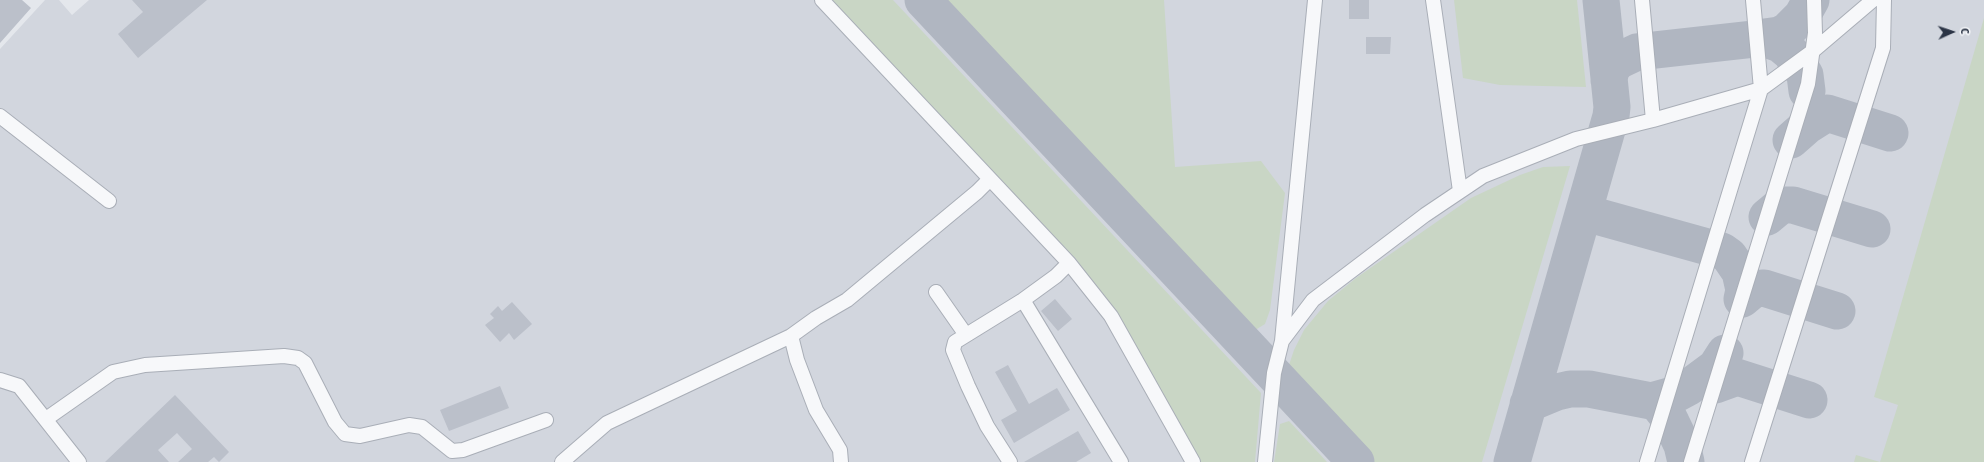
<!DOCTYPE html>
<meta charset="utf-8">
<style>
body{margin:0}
#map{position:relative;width:1984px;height:462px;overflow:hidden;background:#e4e7ec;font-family:"Fira Sans Condensed",sans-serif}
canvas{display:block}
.north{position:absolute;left:1932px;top:12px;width:40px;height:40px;-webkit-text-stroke:3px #f4f6f9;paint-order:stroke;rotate:87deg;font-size:11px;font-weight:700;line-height:16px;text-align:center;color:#2b3445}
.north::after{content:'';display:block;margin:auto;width:14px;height:18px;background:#2b3445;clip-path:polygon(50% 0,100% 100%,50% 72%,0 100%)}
</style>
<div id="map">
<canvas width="1984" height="462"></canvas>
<div class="north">С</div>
</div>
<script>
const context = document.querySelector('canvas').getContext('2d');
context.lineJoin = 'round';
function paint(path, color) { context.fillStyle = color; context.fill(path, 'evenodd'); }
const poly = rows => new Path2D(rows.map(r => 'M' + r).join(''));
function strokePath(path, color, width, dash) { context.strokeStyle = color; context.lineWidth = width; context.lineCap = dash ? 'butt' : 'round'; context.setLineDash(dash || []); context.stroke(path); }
paint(poly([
 [45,0,59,0,72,15,89,0,1984,0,1984,462,0,462,0,49]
]), '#d2d6de');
paint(poly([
 [830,0,893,0,1261,393,1255,462,1198,462,1104,298,1076,259],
 [943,0,1164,0,1175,167,1261,161,1285,193,1270,310,1265,324,1252,332],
 [1454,0,1577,0,1586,87,1500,85,1463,78],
 [1984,18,1984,462,1854,462,1856,455,1880,462,1898,405,1874,397],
 [1570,166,1482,462,1374,462,1287,371,1294,350,1304,330,1328,301,1356,278,1471,198,1520,175,1543,167],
 [1289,421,1327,462,1274,462,1280,424]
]), '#c9d6c5');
strokePath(poly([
 [923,0,1356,462],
 [1757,38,1779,35,1787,31,1802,16,1811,0],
 [1609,80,1611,69,1618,61,1637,52,1763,38,1780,44,1791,53,1805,75,1807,91],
 [1791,140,1808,125,1827,113,1890,133],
 [1767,217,1779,207,1785,205,1793,205,1872,229],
 [1580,225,1586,219,1596,216,1722,251,1729,256,1740,272,1744,290,1742,299],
 [1742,299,1754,289,1764,288,1837,311],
 [1715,385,1737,377,1809,400],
 [1651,401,1676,394,1689,387,1716,367,1725,353],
 [1528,404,1557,392,1570,389,1589,389,1651,401,1658,404,1669,418,1682,445,1686,462],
 [1512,462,1611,116,1612,107,1601,0]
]), '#b0b6c1', 37);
paint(poly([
 [0,0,22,0,31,8,0,43],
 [132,0,207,0,138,58,118,34,143,12],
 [1349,0,1369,0,1369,19,1349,19],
 [1366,37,1391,37,1390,54,1366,54],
 [1055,299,1072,319,1058,331,1041,311],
 [512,302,532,324,514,340,509,333,500,342,485,325,494,318,490,314,498,306,502,311],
 [1008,365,1029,404,1057,388,1070,410,1014,443,1001,420,1017,411,995,372],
 [500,386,509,408,449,431,440,410],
 [175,395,229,452,219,462,214,457,208,462,178,462,192,449,177,433,158,450,169,462,105,462],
 [1078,431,1091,453,1076,462,1024,462]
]), '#bbc0ca');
const minor = poly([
 [822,0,1069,263,1111,316,1193,462],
 [1433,0,1460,191],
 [1642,0,1653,120],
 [0,116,109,201],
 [936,292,966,335],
 [1023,300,1121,462],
 [1282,341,1315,0],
 [0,380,19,386,79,462],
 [46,419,113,372,145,365,284,356,298,358,305,363,335,422,345,434,360,436,409,425,422,427,452,451,463,450,546,420],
 [562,462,607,423,791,336],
 [841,462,840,450,816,410,797,360,791,336,816,318,847,300,977,192,990,179],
 [1010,462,987,426,968,386,953,350,955,342,1023,300,1056,276,1069,263],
 [1265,462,1274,373,1282,341,1313,300,1425,215,1483,176,1576,139,1653,120,1761,89,1813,51,1873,0],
 [1647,462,1761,89,1753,0],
 [1691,462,1808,84,1815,33,1814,0],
 [1752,462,1883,48,1884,0]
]);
strokePath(minor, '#a9aeb7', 16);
strokePath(minor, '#f7f8fa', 14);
</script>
